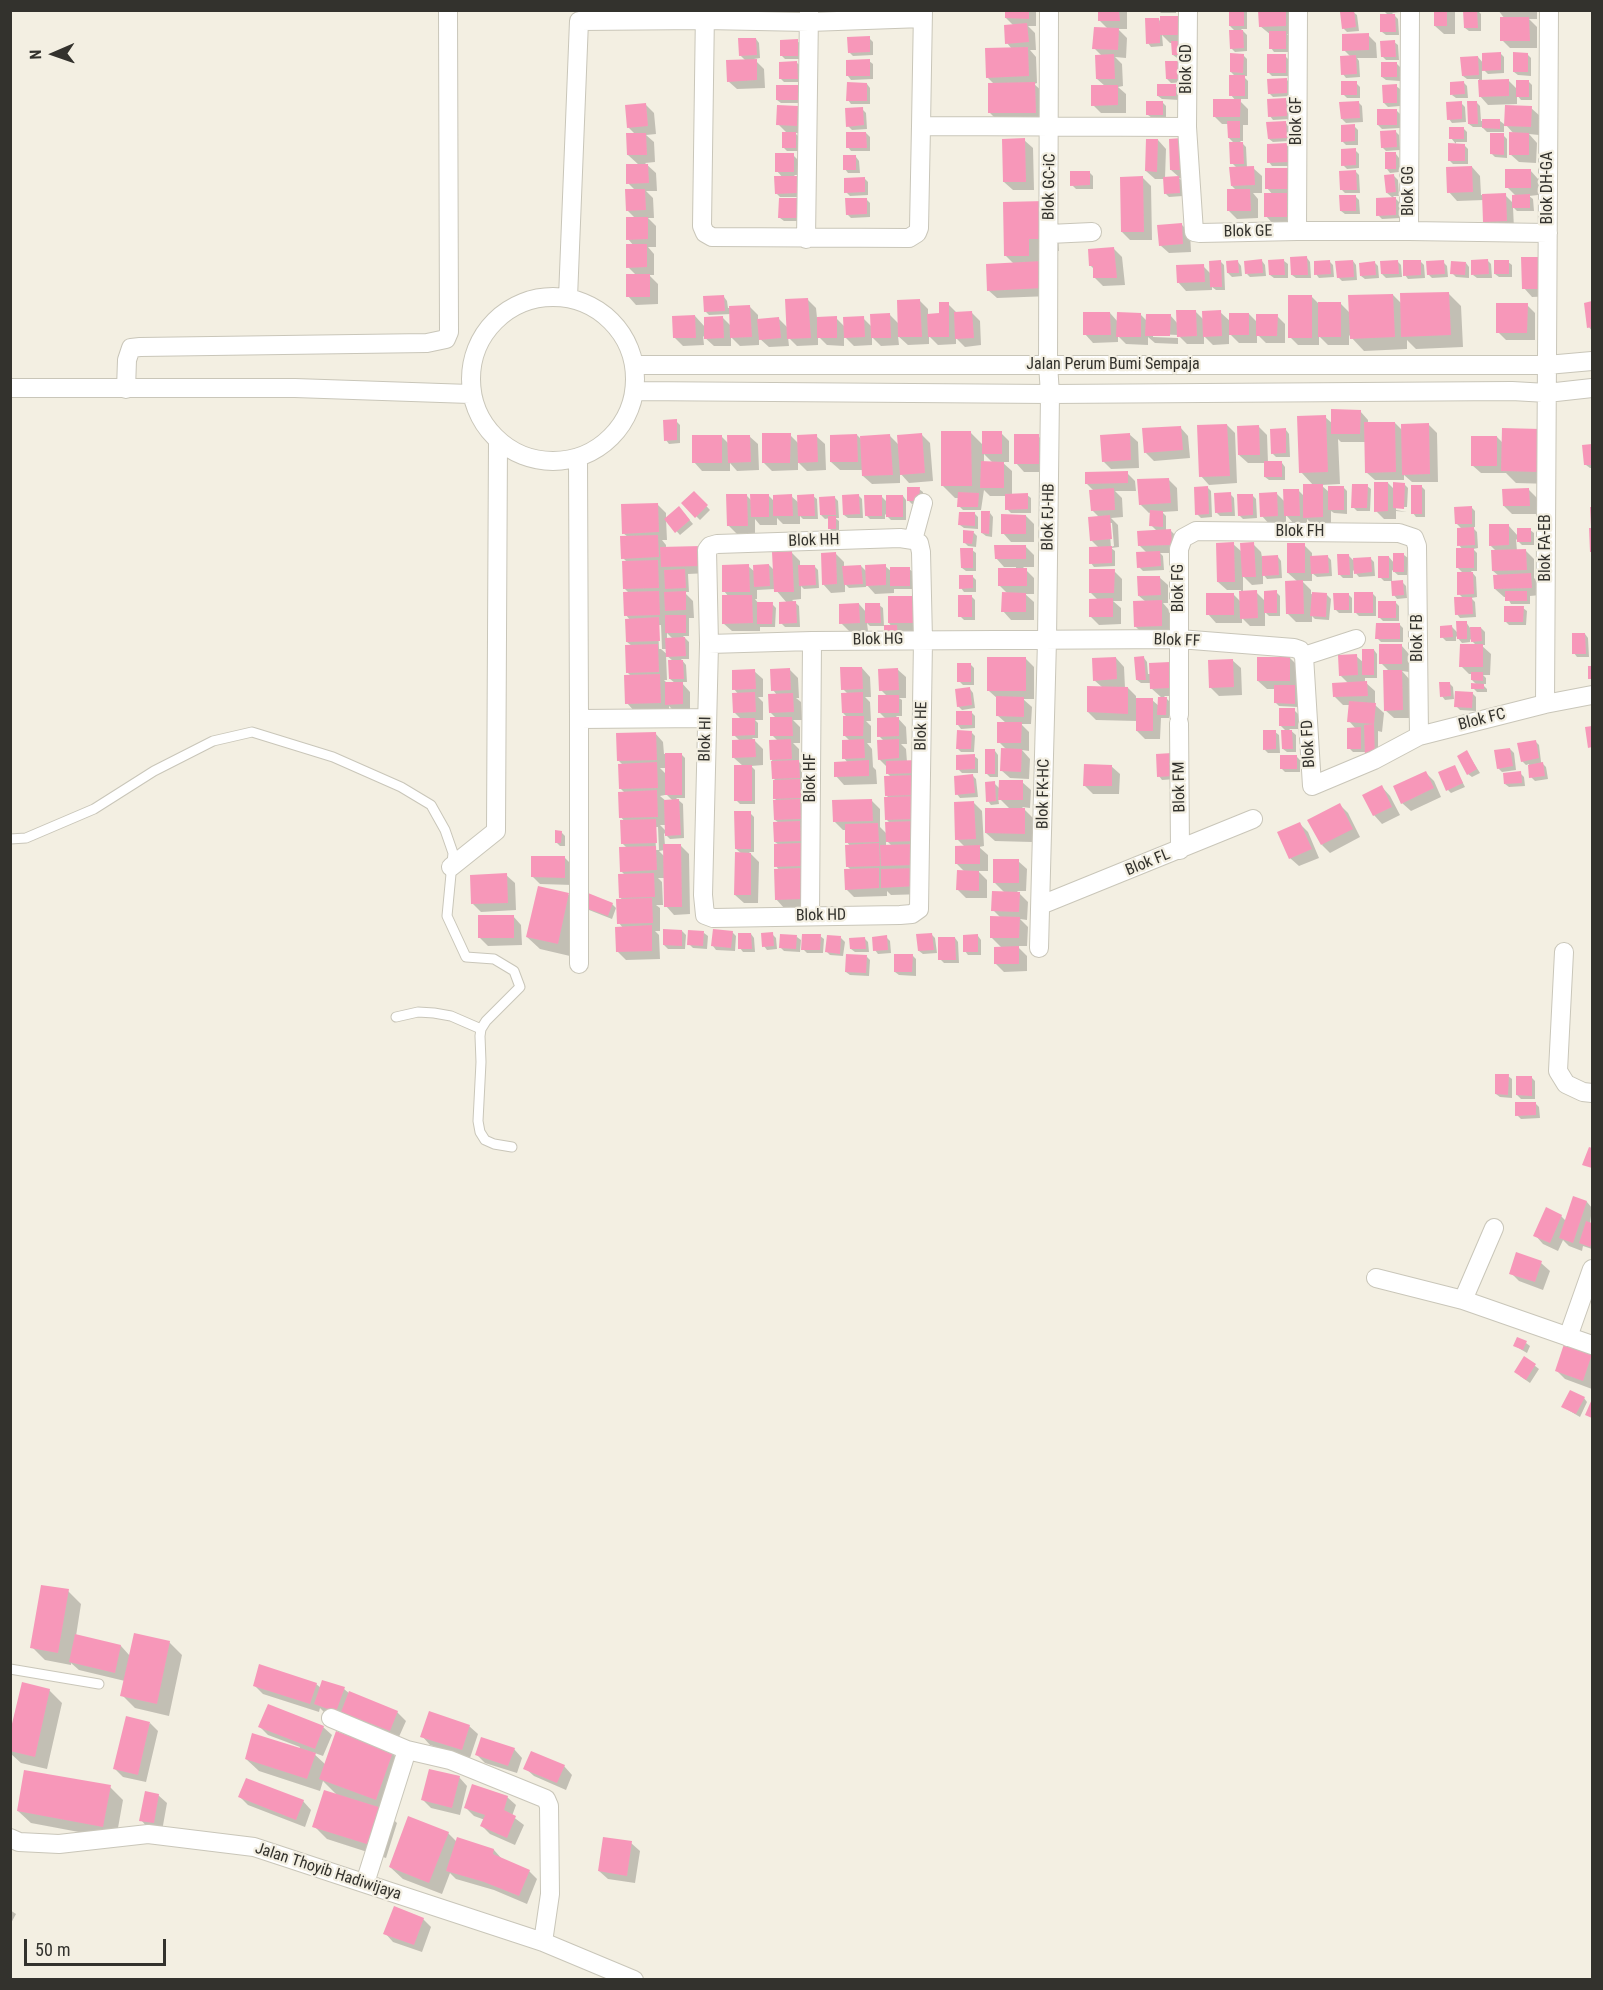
<!DOCTYPE html>
<style>
body{margin:0}
#map{position:relative;width:1603px;height:1990px;overflow:hidden;background:#f3efe2;font-family:"Roboto Condensed",sans-serif}
canvas{display:block}
.frame{position:absolute;inset:0;border:12px solid #33322d;pointer-events:none}
.north{position:absolute;left:24px;top:24px;width:60px;height:60px;-webkit-text-stroke:4px #f3efe2;paint-order:stroke;rotate:268deg;font-size:16px;font-weight:700;line-height:24px;text-align:center;color:#33322d}
.north::after{content:'';display:block;margin:auto;width:21px;height:27px;background:#33322d;clip-path:polygon(50% 0,100% 100%,50% 72%,0 100%)}
.scale{position:absolute;left:24px;top:1939px;width:142px;height:27px;box-sizing:border-box;border:3px solid #33322d;border-top:0;padding-left:8px;font-size:18px;line-height:21px;white-space:nowrap;color:#33322d;-webkit-text-stroke:4px #f3efe2;paint-order:stroke}
</style>
<div id="map">
<canvas width="1603" height="1990"></canvas>
<div class="frame"></div>
<div class="north">N</div>
<div class="scale">50 m</div>
</div>
<script>
const context = document.querySelector('canvas').getContext('2d');
context.lineJoin = 'round';
function paint(path, color) { context.fillStyle = color; context.fill(path, 'evenodd'); }
const poly = rows => new Path2D(rows.map(r => 'M' + r).join(''));
function strokePath(path, color, width, dash) { context.strokeStyle = color; context.lineWidth = width; context.lineCap = dash ? 'butt' : 'round'; context.setLineDash(dash || []); context.stroke(path); }
function label(font, color, halo, rows, align = 'center') {
  context.font = font + ' "Roboto Condensed",sans-serif'; context.lineWidth = 4.5; context.setLineDash([]); context.textBaseline = 'middle'; context.strokeStyle = halo; context.fillStyle = color; for (const [text, x, y, turn = 0] of rows) {
    context.save(); context.translate(x, y); context.rotate((+turn || 0) * Math.PI / 180); context.textAlign = isNaN(turn) ? turn : align; if (halo) context.strokeText(text, 0, 0); context.fillText(text, 0, 0); context.restore();
  }
}
paint(poly([
 [1006,10,1036,10,1036,26,1028,26,1035,33,1036,50,1030,50,1036,57,1037,83,1034,84,1043,92,1043,120,998,121,990,113,995,85,987,77,1012,49,1007,43,1014,26,1006,18],
 [1099,10,1127,10,1127,29,1118,29,1127,38,1126,58,1115,57,1122,64,1123,86,1118,87,1126,94,1126,113,1101,113,1093,105,1105,86,1097,79,1102,56,1094,48,1108,29,1100,21],
 [1158,10,1176,10,1176,13,1161,13],
 [1230,10,1247,12,1247,29,1241,29,1247,35,1247,51,1235,52,1231,48,1236,32,1230,26],
 [1260,10,1289,10,1287,11,1294,17,1294,34,1287,34,1290,37,1290,52,1274,52,1271,48,1271,35,1260,26],
 [1383,10,1400,10,1400,12,1392,13,1398,19,1399,35,1386,35,1382,32,1388,15],
 [1436,10,1455,10,1455,34,1444,34,1435,26],
 [1477,10,1481,14,1481,31,1469,31,1465,28],
 [1498,10,1537,10,1537,19,1529,19,1537,27,1537,48,1510,48,1502,40,1505,19],
 [1353,12,1357,15,1359,31,1347,32,1343,28],
 [1184,17,1187,58,1177,58,1173,55,1173,43,1170,43,1162,35,1163,46,1151,47,1148,43,1158,19,1161,22],
 [1368,35,1376,43,1377,58,1357,58,1359,61,1360,77,1346,78,1343,74,1351,57,1344,50],
 [869,38,873,42,873,55,853,56,849,52],
 [756,39,759,43,760,58,754,59,764,69,765,88,737,89,728,81,746,61,740,55],
 [797,41,801,44,801,59,785,59,781,55],
 [1394,42,1398,45,1399,60,1386,60,1382,56],
 [1500,53,1504,57,1504,73,1488,74,1482,68,1482,81,1508,80,1518,90,1528,81,1532,85,1532,100,1521,100,1517,95,1517,104,1488,105,1480,96,1479,79,1467,79,1463,76,1478,57,1484,64],
 [1527,54,1531,58,1531,76,1518,75,1514,72],
 [1243,55,1247,59,1247,76,1243,76,1248,81,1248,99,1238,99,1248,109,1248,125,1243,125,1243,141,1240,141,1246,147,1247,168,1253,168,1262,176,1262,193,1253,193,1258,199,1258,218,1237,219,1229,211,1237,191,1232,186,1237,168,1232,163,1235,144,1229,138,1229,124,1222,124,1214,116,1236,101,1231,95,1236,77,1231,72],
 [1285,56,1289,60,1289,76,1272,76,1268,72],
 [869,61,873,64,873,79,851,80,848,76],
 [797,63,801,66,801,82,784,82,781,79],
 [1396,63,1400,67,1400,81,1386,80,1382,77],
 [1183,66,1184,82,1171,83,1167,79],
 [1286,79,1290,83,1290,96,1273,97,1269,93],
 [1463,82,1467,86,1468,98,1456,98,1452,95],
 [1356,83,1360,87,1360,98,1347,98,1343,94],
 [867,84,870,88,870,104,851,104,848,100],
 [1175,86,1179,89,1179,100,1162,99,1158,96],
 [1396,86,1400,89,1400,106,1388,107,1384,103],
 [797,87,801,91,801,103,781,103,777,100],
 [1285,99,1289,103,1290,119,1273,120,1270,116],
 [1162,102,1166,106,1166,118,1152,118,1148,115],
 [1358,102,1362,106,1363,122,1346,123,1342,119],
 [1476,102,1480,106,1481,121,1500,121,1504,124,1504,132,1487,132,1482,127,1473,127,1469,124],
 [1461,103,1465,107,1466,122,1452,123,1449,119],
 [646,105,654,113,656,134,646,135,654,142,655,162,645,163,656,173,657,191,646,191,653,198,654,218,648,218,656,226,656,247,648,247,654,254,654,275,649,275,658,284,658,304,636,305,628,296,636,275,628,267,634,246,628,239,635,218,627,210,635,190,628,183,639,165,628,155,636,135,628,127],
 [798,107,806,116,805,133,795,133,799,137,799,151,787,151,784,148,787,133,778,124],
 [1531,108,1540,116,1539,135,1529,134,1537,143,1536,163,1519,162,1510,154,1514,134,1506,125],
 [862,109,866,113,867,129,852,130,848,126],
 [1396,110,1400,114,1400,128,1382,129,1378,125],
 [1284,121,1289,126,1290,141,1273,142,1269,139],
 [1354,126,1358,130,1358,145,1346,145,1342,141],
 [1463,128,1467,132,1467,142,1456,142,1456,144,1451,138],
 [1395,131,1399,135,1400,150,1386,151,1382,147],
 [866,133,870,137,870,151,851,151,848,147],
 [1503,135,1507,139,1507,158,1495,157,1492,154],
 [1024,140,1033,148,1034,190,1013,190,1004,182],
 [1158,140,1166,149,1165,178,1179,177,1171,170,1170,140,1190,178,1179,178,1182,181,1183,196,1169,197,1165,193,1165,179,1155,179,1146,171],
 [1287,145,1290,149,1291,166,1272,166,1269,162],
 [1464,145,1468,149,1468,164,1453,164,1449,160],
 [1355,150,1359,154,1359,168,1347,169,1343,165],
 [1396,154,1399,158,1399,172,1390,173,1387,169],
 [793,155,797,159,797,175,794,175,800,181,800,197,780,197,776,193,783,178,777,171],
 [856,157,859,161,860,173,848,173,845,169],
 [1472,167,1480,176,1481,195,1505,195,1513,203,1516,196,1507,187,1530,170,1538,179,1538,195,1529,196,1533,199,1534,211,1517,211,1513,207,1514,229,1493,230,1484,222,1484,200,1457,201,1449,192],
 [1288,170,1295,224,1274,225,1266,216,1273,195,1267,188],
 [1089,172,1093,176,1093,189,1076,189,1072,185],
 [1356,172,1359,175,1360,193,1345,193,1342,190],
 [1394,176,1398,180,1399,196,1393,196,1399,202,1400,218,1382,219,1378,215,1393,198,1387,193],
 [864,178,868,182,868,195,850,196,846,192],
 [1143,178,1151,186,1152,240,1130,240,1122,232],
 [1356,197,1359,200,1360,214,1345,214,1341,211],
 [866,199,870,203,870,217,851,218,847,214],
 [797,200,801,204,801,221,784,221,780,218],
 [1057,215,1059,251,1041,252,1051,296,997,298,988,290,1014,264,1006,256],
 [1182,225,1190,233,1191,252,1169,253,1160,245],
 [1114,249,1122,257,1125,285,1103,286,1095,278,1095,270,1090,265],
 [1307,258,1310,262,1311,278,1296,278,1292,275],
 [1523,259,1554,296,1532,297,1524,288],
 [1487,260,1491,264,1492,278,1477,278,1473,275],
 [1262,261,1265,265,1266,276,1250,277,1247,274],
 [1284,261,1288,264,1288,278,1274,278,1270,275],
 [1353,261,1356,265,1357,280,1342,281,1338,277],
 [1397,261,1401,265,1402,277,1386,278,1382,274],
 [1420,261,1424,265,1425,278,1408,279,1405,275],
 [1221,262,1224,265,1225,290,1216,290,1212,287,1212,290,1186,291,1178,282,1203,266,1211,274],
 [1238,262,1241,266,1242,276,1232,277,1228,273],
 [1330,262,1333,265,1334,277,1319,278,1316,274],
 [1374,262,1378,266,1379,278,1365,279,1361,276],
 [1443,262,1447,266,1448,277,1432,278,1428,274],
 [1508,262,1512,265,1512,277,1499,277,1495,274],
 [1466,263,1469,267,1469,278,1456,277,1452,273],
 [1448,293,1461,306,1463,347,1416,349,1407,340,1407,349,1364,351,1349,335,1349,345,1328,345,1319,336,1319,345,1298,345,1290,337,1311,296,1318,303,1341,304,1351,314,1393,295,1402,304],
 [724,297,727,301,728,308,750,307,758,315,758,320,778,318,788,328,808,300,816,308,817,318,836,318,845,327,863,318,872,327,890,315,899,324,920,301,928,309,928,315,941,315,948,304,956,312,972,313,980,321,981,345,965,347,956,338,956,344,938,345,929,336,929,344,908,345,898,336,899,345,881,346,872,337,872,345,854,346,844,336,844,346,827,345,818,336,818,345,797,346,788,337,789,346,769,347,759,338,759,345,740,346,731,337,731,346,714,346,703,336,704,345,683,346,675,338,695,316,705,327,723,318,731,326,731,314,709,315,705,311],
 [1592,303,1592,331,1589,327,1585,304],
 [1527,305,1535,313,1535,340,1506,340,1498,332],
 [1195,311,1204,320,1220,312,1231,322,1249,314,1258,323,1277,316,1285,324,1285,343,1266,343,1257,334,1257,343,1239,343,1229,333,1229,344,1213,345,1204,336,1204,344,1187,344,1178,335,1178,344,1155,343,1148,337,1148,345,1126,344,1118,336,1118,342,1093,343,1085,334,1110,313,1118,322,1140,314,1147,321,1170,315,1178,324],
 [1153,334,1178,335,1178,338,1153,337],
 [1360,411,1368,420,1368,424,1395,423,1403,431,1429,425,1437,433,1438,482,1412,482,1404,475,1404,480,1375,480,1366,472,1366,442,1341,442,1338,439,1340,484,1321,485,1330,493,1343,487,1347,491,1347,514,1334,513,1331,511,1331,525,1313,525,1307,519,1307,524,1294,524,1286,515,1286,524,1270,525,1262,516,1277,494,1285,502,1298,490,1305,497,1314,486,1301,472,1325,417,1333,424],
 [676,421,680,425,680,443,669,444,666,440],
 [1227,425,1235,433,1237,483,1209,485,1201,476],
 [1180,427,1188,436,1190,458,1154,461,1145,452],
 [1259,427,1267,435,1268,463,1282,463,1285,467,1285,480,1269,480,1265,477,1265,463,1248,463,1239,455],
 [1504,429,1552,484,1516,483,1506,473,1481,473,1472,465,1497,437,1504,444],
 [1286,430,1289,434,1290,457,1276,457,1272,453],
 [971,433,983,445,1001,433,1009,441,1009,462,1002,462,1012,471,1012,495,1027,495,1031,498,1031,513,1011,513,1007,509,1007,496,990,496,984,490,981,510,963,510,959,506,959,498,955,498,942,485],
 [984,454,993,463,984,463],
 [1129,434,1138,442,1139,468,1111,469,1103,461],
 [790,435,798,443,816,436,825,444,826,470,807,471,798,462,798,470,772,471,763,462],
 [857,435,862,440,890,436,899,445,922,435,930,443,933,481,909,483,900,473,900,483,872,484,863,476,863,470,840,470,831,462],
 [721,436,728,443,749,436,758,444,759,470,737,471,730,463,730,471,702,471,694,462],
 [1038,436,1047,444,1046,472,1024,472,1016,463],
 [1592,445,1592,468,1590,468,1586,465,1584,446],
 [1127,473,1135,481,1136,491,1115,491,1122,498,1123,517,1111,518,1118,525,1119,547,1111,548,1115,551,1115,566,1094,567,1091,563,1099,548,1091,540,1099,517,1092,510,1094,491,1086,483],
 [1109,523,1112,523,1114,546,1111,547],
 [1168,479,1177,488,1178,511,1162,512,1166,516,1166,531,1171,531,1179,539,1179,553,1160,553,1163,556,1164,570,1143,571,1139,567,1147,553,1139,545,1157,531,1151,525,1152,512,1149,513,1140,504],
 [1388,483,1395,490,1404,484,1408,488,1407,507,1396,507,1396,510,1407,512,1396,511,1396,519,1384,519,1376,511],
 [1367,486,1371,489,1370,511,1357,511,1353,507],
 [1421,486,1425,490,1425,517,1416,517,1413,513],
 [1207,487,1211,491,1212,517,1201,518,1197,514],
 [919,489,923,492,923,504,912,504,909,501],
 [1529,490,1537,498,1537,514,1512,514,1504,506],
 [694,493,710,510,700,520,683,503],
 [1230,494,1234,498,1235,516,1220,516,1216,512],
 [746,495,752,501,768,495,774,501,791,496,799,503,813,496,817,499,818,519,803,519,800,516,800,524,783,524,777,518,777,525,760,525,755,519,755,533,737,534,729,526],
 [858,495,862,499,863,518,848,518,844,515],
 [1252,495,1256,499,1257,518,1243,519,1239,515],
 [881,496,887,502,903,496,906,500,906,520,891,520,885,514,885,519,870,519,866,515],
 [834,497,838,501,839,518,835,518,839,521,839,532,833,532,830,529,830,518,825,519,821,515],
 [658,505,666,513,666,519,682,511,693,524,680,535,666,519,667,540,662,540,666,545,666,548,700,547,709,573,688,574,689,592,684,592,693,601,694,618,689,618,689,636,683,636,689,642,689,659,681,659,686,665,687,682,681,682,690,692,690,712,675,712,669,706,669,710,635,712,627,703,631,676,628,673,632,646,627,642,630,620,626,615,629,593,624,588,627,562,623,558,628,537,623,533],
 [658,625,661,625,662,649,659,649],
 [667,633,673,639,667,639],
 [661,649,667,649,668,655],
 [666,655,673,661,670,679,675,683,667,683,664,680,667,680],
 [1472,508,1475,511,1475,527,1472,527,1477,532,1478,548,1473,549,1477,553,1477,571,1471,571,1476,577,1477,597,1471,598,1475,602,1476,617,1460,618,1457,614,1463,598,1459,594,1463,573,1457,567,1463,550,1459,545,1462,529,1456,523],
 [990,513,993,517,992,537,986,536,982,533],
 [975,514,978,517,978,529,964,528,960,525],
 [1026,516,1034,524,1034,542,1011,542,1003,533],
 [1508,525,1518,536,1530,530,1534,533,1534,545,1522,545,1516,539,1517,551,1526,551,1534,559,1534,578,1539,583,1540,595,1530,596,1530,604,1511,604,1507,597,1504,597,1495,589,1499,576,1493,571,1497,552,1490,545],
 [973,532,977,536,976,547,968,546,964,542],
 [1233,544,1242,552,1253,544,1261,552,1262,557,1278,557,1281,561,1282,578,1267,579,1263,574,1263,584,1252,585,1243,576,1243,592,1256,592,1265,601,1276,592,1280,596,1280,616,1269,616,1265,612,1265,626,1250,626,1242,618,1242,623,1216,623,1208,614,1233,594,1241,602,1241,590,1227,590,1218,582],
 [1304,545,1312,553,1312,557,1327,556,1331,560,1332,576,1317,577,1312,573,1312,581,1302,581,1311,590,1311,594,1327,595,1331,599,1329,620,1315,619,1312,616,1312,622,1296,622,1288,614,1298,582,1288,573],
 [1025,546,1034,555,1034,567,1023,567,1034,578,1034,594,1025,594,1034,602,1034,620,1011,620,1003,611,1008,594,1000,586,1016,570,1016,567,1004,567,996,558],
 [972,550,976,553,976,571,966,571,962,568],
 [792,553,800,561,800,567,814,566,818,570,819,588,804,589,801,586,801,599,792,600,799,606,800,627,785,627,781,623,787,603,775,589,757,590,757,599,755,599,759,604,772,604,776,608,775,627,760,627,760,631,732,631,723,623,729,597,724,591,748,566,755,572,769,565,775,571],
 [836,554,844,562,844,568,861,566,867,572,885,566,892,572,909,569,913,572,913,589,894,589,894,593,875,594,866,584,866,587,849,588,845,584,845,592,831,593,823,584],
 [1348,555,1353,560,1370,558,1374,562,1375,576,1359,577,1353,570,1353,578,1343,578,1340,575],
 [1404,555,1408,558,1407,575,1398,575,1392,570,1392,581,1384,581,1380,577,1389,557,1394,563],
 [1114,571,1122,579,1122,601,1113,601,1121,608,1121,624,1099,625,1091,617,1098,600,1090,592],
 [972,576,976,580,976,592,964,592,961,588],
 [1159,577,1168,585,1168,603,1163,603,1169,610,1170,634,1144,635,1135,626,1146,602,1139,596],
 [1402,582,1406,586,1407,598,1397,599,1394,595],
 [1372,593,1376,597,1376,616,1359,616,1356,613],
 [1348,594,1352,598,1352,613,1339,613,1335,609],
 [971,596,975,600,975,620,964,620,960,616],
 [914,598,923,631,900,631,901,640,889,623],
 [1395,602,1399,606,1399,621,1383,621,1379,617],
 [859,604,866,612,879,605,883,608,884,626,870,626,867,623,868,631,849,631,841,623],
 [1523,608,1527,611,1526,625,1509,625,1505,621],
 [1466,622,1470,628,1481,628,1485,632,1485,645,1481,645,1491,654,1490,675,1483,675,1486,678,1486,684,1482,684,1487,689,1487,692,1477,692,1473,688,1477,685,1472,680,1472,674,1469,674,1461,666,1477,646,1470,639,1470,642,1462,643,1456,636,1456,641,1446,641,1442,637,1452,627,1458,633],
 [1400,625,1403,628,1403,642,1381,642,1377,638],
 [1585,634,1588,638,1589,657,1577,657,1574,653],
 [1401,645,1409,654,1409,672,1402,671,1410,680,1411,718,1394,718,1385,710,1389,671,1381,663],
 [1374,650,1377,654,1377,678,1365,678,1365,682,1375,691,1375,705,1384,713,1382,732,1378,731,1378,761,1366,752,1353,752,1349,748,1356,729,1349,721,1350,705,1343,705,1335,697,1348,683,1340,675,1356,656,1364,663],
 [1116,658,1124,667,1125,688,1128,688,1136,696,1136,700,1152,700,1159,706,1162,698,1151,688,1151,683,1141,683,1137,680,1144,658,1147,662,1148,674,1151,674,1151,664,1178,696,1164,696,1170,702,1169,718,1161,718,1160,739,1145,739,1137,731,1137,721,1096,720,1088,712,1102,687,1094,680],
 [1290,658,1298,666,1298,707,1279,706,1276,703,1276,689,1267,689,1258,681],
 [1026,659,1034,667,1034,699,1023,699,1032,707,1031,724,1021,724,1029,732,1029,751,1022,750,1030,759,1029,779,1010,778,1001,770,1006,749,999,742,1006,723,997,715,998,699,989,691],
 [1232,660,1241,668,1242,695,1219,696,1210,687],
 [970,664,974,668,974,685,963,685,959,681],
 [862,668,870,677,871,697,865,697,870,702,871,721,866,721,871,726,871,743,867,743,872,749,873,767,876,770,877,784,844,785,836,776,848,763,844,758,850,741,844,735,848,718,843,713,848,694,843,689],
 [897,669,906,677,906,698,899,698,902,700,902,716,896,716,906,727,907,744,901,744,906,749,907,762,926,802,925,894,891,895,887,891,887,896,854,897,846,889,851,870,847,866,850,846,847,842,846,830,843,830,834,821,871,800,880,809,880,827,887,834,890,823,887,820,889,798,886,795,891,777,888,774,887,767,879,759,884,741,879,736,886,719,880,713,888,697,881,690],
 [886,840,892,846,886,847],
 [790,670,798,678,799,698,796,698,801,702,802,720,793,720,800,727,800,743,793,743,799,749,799,762,807,770,810,907,784,908,776,899,779,870,776,866,779,845,775,842,779,823,775,820,778,802,775,799,777,782,773,778,772,759,778,741,772,735,777,719,770,712,777,695,773,690],
 [754,671,763,679,763,697,758,697,763,702,763,720,755,720,758,723,758,738,752,738,763,749,763,765,751,766,755,770,755,804,740,804,736,800,743,766,734,758,740,741,734,735,741,719,734,712,738,694,734,689],
 [1449,683,1453,687,1454,699,1445,700,1442,696],
 [970,689,973,693,975,708,962,710,958,706],
 [1472,693,1476,697,1476,711,1460,710,1456,706],
 [1294,710,1298,714,1298,729,1289,729,1296,735,1296,752,1287,752,1283,749,1287,732,1280,725],
 [971,712,975,716,975,728,961,729,958,725],
 [971,732,975,736,974,752,961,752,957,748],
 [1275,732,1279,735,1280,753,1268,753,1264,749],
 [655,733,663,742,664,754,681,754,685,758,685,798,676,798,683,804,684,838,670,839,664,833,665,846,681,846,689,854,690,914,674,915,666,906,665,878,658,878,662,882,663,905,656,905,660,908,660,931,655,931,659,935,660,959,626,960,618,952,623,928,619,923,623,901,620,897,625,875,621,871,627,848,622,843,625,822,621,817,625,793,620,788,623,765,619,761],
 [660,768,666,768,666,774],
 [665,793,673,801,666,801,660,796,665,795],
 [660,825,666,825,666,831],
 [655,827,658,827,659,850,656,850],
 [665,850,665,857,659,851],
 [1535,741,1539,745,1541,762,1546,767,1548,779,1535,781,1531,777,1529,764,1526,765,1522,761],
 [1510,749,1514,753,1516,770,1502,772,1498,768],
 [995,751,998,755,998,777,990,777,986,773],
 [1467,752,1480,773,1472,777,1468,774],
 [1157,755,1176,779,1162,780,1159,776],
 [974,756,978,759,978,773,962,773,958,769],
 [1297,757,1300,760,1300,772,1285,772,1281,768],
 [1111,766,1120,774,1119,794,1093,794,1085,786],
 [1454,766,1465,787,1451,793,1448,790],
 [1425,772,1434,781,1441,797,1411,811,1402,803],
 [1520,773,1524,777,1525,786,1509,787,1505,784],
 [973,776,976,779,978,797,960,798,957,794],
 [1022,782,1031,790,1030,808,1022,807,1033,818,1032,842,995,841,986,833,1011,810,998,797,999,804,991,805,988,801,994,783,1000,789],
 [1382,787,1390,796,1400,815,1382,824,1374,815],
 [974,803,982,811,984,846,979,847,988,855,988,871,978,871,987,880,987,898,966,898,957,889,965,872,956,863,965,847,957,839],
 [1340,805,1348,813,1360,837,1330,853,1322,845],
 [750,813,754,817,754,852,749,852,759,862,758,903,744,903,735,895,742,854,736,849],
 [1300,824,1308,832,1319,858,1299,866,1290,858],
 [561,832,565,836,565,846,560,846,556,842],
 [565,858,573,866,573,885,540,884,532,876],
 [1018,861,1027,869,1026,891,1017,891,1028,902,1027,920,1020,919,1028,927,1027,946,1017,946,1027,956,1027,971,1004,972,995,963,1002,948,991,937,1001,918,993,910,1005,893,995,883],
 [506,875,515,883,516,910,481,912,473,904],
 [539,888,569,895,582,908,570,956,540,949,527,937],
 [612,904,616,908,612,919,589,910,585,907],
 [513,916,521,925,522,945,488,946,480,938],
 [682,931,686,935,685,949,668,949,664,945],
 [732,932,736,936,735,951,716,950,713,946],
 [704,933,708,936,707,949,693,948,689,944],
 [751,934,754,938,755,952,743,952,740,948],
 [772,934,776,938,777,949,767,950,764,946],
 [931,934,935,938,937,953,923,954,919,951],
 [820,936,824,939,823,953,807,953,803,949],
 [978,936,981,940,981,955,968,955,965,951],
 [797,937,801,940,800,952,784,951,780,947],
 [886,937,890,941,891,953,878,954,875,950],
 [841,938,845,942,843,956,830,955,827,952],
 [955,938,958,942,959,963,944,963,940,959],
 [865,939,868,942,869,952,855,952,851,949],
 [912,955,916,959,916,976,899,975,895,972],
 [867,957,870,960,869,976,850,975,846,972],
 [1508,1076,1512,1079,1512,1098,1500,1097,1496,1094],
 [1532,1078,1535,1081,1535,1099,1521,1099,1517,1095],
 [1535,1103,1539,1107,1540,1118,1521,1119,1517,1115],
 [1574,1198,1587,1202,1592,1208,1590,1224,1592,1225,1592,1249,1583,1246,1582,1251,1569,1246,1563,1240,1558,1251,1543,1244,1535,1235,1561,1216,1566,1221],
 [1541,1263,1550,1271,1543,1290,1519,1281,1511,1273],
 [1526,1343,1530,1346,1527,1353,1515,1346],
 [1565,1346,1592,1356,1592,1389,1565,1379,1557,1371],
 [1525,1358,1539,1369,1530,1383,1520,1376],
 [1584,1398,1587,1402,1580,1417,1563,1407],
 [68,1591,81,1604,76,1636,121,1646,130,1656,169,1642,182,1655,169,1716,135,1708,122,1695,125,1681,79,1670,71,1663,71,1665,45,1660,32,1647],
 [316,1684,321,1688,344,1689,350,1694,397,1712,406,1721,398,1739,324,1712,320,1708,319,1712,263,1694,254,1685],
 [49,1690,62,1703,47,1769,21,1763,10,1753,10,1739],
 [150,1723,158,1731,146,1782,123,1777,115,1769],
 [469,1726,478,1734,470,1758,430,1745,422,1736],
 [260,1727,323,1727,332,1735,323,1756,312,1752,326,1765,392,1753,405,1766,383,1810,397,1823,386,1858,327,1839,314,1826,337,1795,323,1781,320,1791,259,1771,246,1759,299,1749,300,1747,268,1735],
 [514,1749,522,1758,517,1773,485,1763,477,1755],
 [564,1766,572,1775,566,1790,534,1776,525,1768],
 [459,1777,467,1786,460,1815,431,1808,423,1800],
 [110,1787,123,1800,116,1839,31,1823,18,1811],
 [158,1795,167,1803,162,1831,149,1829,141,1820],
 [240,1797,303,1801,311,1810,305,1827,248,1805],
 [507,1797,516,1805,512,1816,524,1825,515,1845,490,1834,482,1826,485,1820,474,1816,466,1808],
 [448,1833,457,1842,494,1850,502,1859,529,1871,537,1879,527,1904,494,1890,456,1879,450,1873,442,1894,403,1879,390,1867],
 [631,1843,640,1851,635,1883,608,1879,599,1871],
 [10,1910,16,1914,10,1925],
 [423,1919,431,1927,422,1952,393,1942,385,1933]
]), '#0003');
paint(poly([
 [1005,10,1029,10,1029,19,1005,18],
 [1098,10,1119,10,1120,21,1098,21],
 [1229,10,1244,10,1244,26,1229,26],
 [1258,10,1286,10,1286,26,1259,27],
 [1354,10,1356,27,1342,29,1340,12],
 [1434,10,1447,10,1447,26,1434,26],
 [1463,10,1477,10,1478,28,1464,28],
 [1380,14,1395,14,1396,32,1380,32],
 [1160,16,1185,16,1185,35,1160,35,1160,43,1146,44,1145,18,1159,18,1160,25],
 [1500,17,1529,17,1530,41,1500,41],
 [1027,23,1029,42,1005,44,1004,25],
 [1094,27,1119,28,1118,50,1092,49],
 [1229,30,1243,30,1244,48,1230,49],
 [1269,31,1286,31,1286,49,1269,49],
 [1369,33,1369,50,1342,51,1342,34],
 [870,36,870,52,848,53,847,37],
 [738,38,756,38,757,55,739,56],
 [798,39,798,56,780,56,780,40],
 [1395,40,1396,57,1381,57,1380,41],
 [1171,41,1184,41,1184,55,1172,55],
 [1028,47,1029,76,986,78,985,48],
 [1501,52,1501,70,1482,71,1482,53],
 [1513,52,1528,53,1528,72,1513,72],
 [1230,53,1244,54,1243,73,1230,72],
 [1114,54,1115,79,1096,79,1095,55],
 [1267,54,1286,54,1286,73,1267,73],
 [1356,55,1357,74,1341,75,1340,56],
 [1478,56,1479,75,1462,76,1460,57],
 [757,59,757,80,727,82,726,60],
 [870,59,870,76,846,76,846,60],
 [797,61,798,79,779,79,779,62],
 [1165,61,1180,61,1181,79,1166,79],
 [1381,62,1397,62,1397,77,1381,77],
 [1229,75,1245,75,1245,96,1229,96],
 [1287,78,1287,93,1268,94,1267,79],
 [1509,79,1509,96,1479,97,1478,80],
 [1516,80,1529,80,1529,97,1516,97],
 [1341,81,1357,81,1357,95,1341,95],
 [1464,81,1465,94,1450,95,1450,82],
 [847,82,867,83,867,101,846,101],
 [1035,82,1036,113,988,113,988,83],
 [1157,84,1176,84,1176,96,1157,96],
 [1397,84,1397,103,1383,103,1382,85],
 [776,85,798,85,798,100,776,100],
 [1091,85,1118,85,1118,105,1091,106],
 [1286,98,1287,116,1268,117,1267,99],
 [1213,99,1241,99,1240,117,1213,117],
 [1146,101,1163,101,1163,115,1146,115],
 [1359,101,1360,118,1341,119,1339,102],
 [1462,101,1462,119,1447,120,1446,102],
 [1467,101,1477,101,1478,124,1468,124],
 [646,103,648,126,627,128,625,105],
 [777,105,798,106,797,126,776,125],
 [1505,105,1532,106,1531,127,1504,126],
 [863,107,864,125,846,127,845,108],
 [1377,109,1397,109,1397,125,1377,125],
 [1482,119,1500,119,1500,129,1482,128],
 [1227,121,1240,121,1240,138,1228,138],
 [1286,121,1287,138,1268,139,1266,122],
 [1355,124,1355,141,1341,142,1341,125],
 [1449,127,1464,127,1464,139,1449,139],
 [1396,130,1397,147,1381,148,1380,131],
 [782,132,796,132,796,148,782,148],
 [846,132,866,132,867,148,846,148],
 [1509,132,1529,133,1529,155,1509,155],
 [626,133,646,133,647,155,627,155],
 [1490,133,1504,133,1504,155,1490,154],
 [1025,138,1026,182,1003,182,1002,139],
 [1182,138,1183,170,1170,170,1169,139],
 [1146,139,1158,139,1157,172,1145,171],
 [1229,142,1243,142,1244,164,1230,164],
 [1287,143,1288,162,1267,163,1267,144],
 [1448,143,1465,144,1465,161,1448,161],
 [1356,148,1356,165,1341,166,1341,149],
 [1385,152,1396,152,1396,169,1385,169],
 [775,153,794,153,794,172,775,172],
 [843,155,856,155,856,170,843,170],
 [626,164,648,164,649,183,626,184],
 [1254,166,1255,185,1231,186,1229,167],
 [1472,166,1473,192,1447,193,1446,167],
 [1265,168,1289,168,1289,189,1265,189],
 [1505,169,1531,169,1531,188,1505,188],
 [1356,170,1357,190,1340,190,1339,171],
 [1070,171,1090,171,1090,185,1070,186],
 [1394,174,1396,192,1386,193,1384,175],
 [774,176,797,176,797,193,775,194],
 [1143,176,1144,232,1121,232,1120,177],
 [1179,176,1180,193,1164,194,1163,177],
 [865,177,865,192,844,193,844,178],
 [625,189,645,189,646,210,626,211],
 [1227,189,1250,189,1251,211,1227,211],
 [1264,193,1287,193,1287,217,1264,217],
 [1506,193,1507,221,1483,222,1482,194],
 [1530,194,1530,208,1512,208,1512,195],
 [1339,195,1356,195,1356,211,1340,211],
 [1396,197,1396,215,1376,216,1376,198],
 [779,198,797,198,798,218,778,218],
 [845,198,867,198,867,214,846,215],
 [1045,201,1046,239,1029,239,1029,256,1004,256,1003,202],
 [626,217,648,217,648,239,626,240],
 [1182,223,1183,244,1159,246,1157,225],
 [626,244,647,244,647,267,626,268],
 [1114,247,1117,278,1093,278,1093,266,1089,266,1088,249],
 [1307,256,1308,275,1291,275,1290,257],
 [1521,257,1546,257,1547,289,1522,289],
 [1262,259,1263,273,1245,274,1244,261],
 [1284,259,1285,275,1269,275,1268,260],
 [1488,259,1489,274,1471,275,1471,260],
 [1221,260,1222,287,1210,287,1209,261],
 [1238,260,1239,273,1227,273,1226,261],
 [1330,260,1331,274,1314,275,1314,261],
 [1353,260,1354,277,1337,278,1335,261],
 [1398,260,1399,274,1381,274,1380,261],
 [1403,260,1421,260,1421,275,1403,276],
 [1444,260,1445,274,1427,275,1426,261],
 [1494,260,1509,260,1509,274,1494,274],
 [1042,261,1043,288,987,291,986,264],
 [1375,261,1376,275,1360,276,1359,263],
 [1451,261,1466,262,1465,275,1450,274],
 [1204,264,1205,282,1177,283,1176,265],
 [626,274,650,274,650,297,626,297],
 [1449,292,1451,335,1401,337,1400,293],
 [1393,294,1395,337,1350,339,1348,295],
 [724,295,725,311,704,312,703,296],
 [1288,295,1312,295,1312,338,1288,338],
 [808,298,811,338,787,339,785,299],
 [920,299,922,337,898,337,897,300],
 [1592,301,1592,327,1587,328,1584,303],
 [939,302,949,302,949,337,928,337,927,314,939,313],
 [1318,302,1341,302,1341,337,1318,337],
 [1496,303,1528,303,1527,333,1496,333],
 [750,305,752,337,730,338,729,306],
 [1176,310,1196,310,1197,336,1177,337],
 [1221,310,1222,336,1203,337,1202,311],
 [972,311,974,338,955,339,954,312],
 [1083,312,1110,312,1111,335,1083,335],
 [1117,312,1141,313,1141,337,1116,337],
 [890,313,891,338,871,338,870,314],
 [1229,313,1249,313,1249,335,1229,335],
 [1146,314,1171,314,1170,336,1145,336],
 [1256,314,1278,314,1277,336,1256,336],
 [695,315,696,338,673,338,672,316],
 [723,316,724,338,704,339,704,317],
 [837,316,837,338,817,338,817,317],
 [864,316,865,337,844,338,843,317],
 [779,317,781,338,759,340,757,319],
 [1331,409,1361,410,1360,434,1331,434],
 [1326,415,1328,472,1299,473,1297,416],
 [677,419,677,440,664,441,663,420],
 [1364,422,1395,422,1396,472,1365,473],
 [1429,423,1430,474,1402,475,1401,424],
 [1227,424,1230,476,1199,477,1197,425],
 [1259,425,1260,455,1238,455,1237,426],
 [1181,426,1183,450,1144,453,1142,428],
 [1286,428,1286,453,1271,454,1270,429],
 [1502,428,1540,429,1539,472,1501,471],
 [941,431,971,431,972,486,941,486],
 [982,431,1002,431,1002,454,982,454],
 [762,433,791,433,790,463,762,463],
 [922,433,925,473,900,475,897,435],
 [1130,433,1131,460,1102,462,1100,435],
 [817,434,818,462,798,463,797,435],
 [857,434,858,462,830,462,830,435],
 [890,434,893,475,862,476,860,436],
 [1014,434,1039,434,1039,464,1014,464],
 [692,435,722,435,722,463,692,463],
 [727,435,750,435,751,462,728,463],
 [1471,436,1497,436,1497,466,1471,466],
 [1592,444,1592,465,1584,465,1582,445],
 [981,461,1004,462,1004,488,980,488],
 [1264,461,1282,461,1282,477,1264,477],
 [1128,471,1128,483,1085,484,1085,472],
 [1169,478,1171,503,1139,505,1137,479],
 [1374,482,1388,482,1388,511,1374,512],
 [1393,482,1405,483,1404,509,1393,508],
 [1303,484,1323,484,1323,517,1303,518],
 [1352,484,1368,484,1367,508,1351,508],
 [1411,485,1422,485,1422,514,1411,514],
 [1208,486,1209,514,1195,515,1194,487],
 [1328,486,1344,486,1344,510,1328,510],
 [907,487,920,487,919,501,907,501],
 [1114,488,1115,510,1091,511,1089,490],
 [1529,488,1530,506,1503,506,1502,489],
 [1283,489,1299,489,1300,516,1284,516],
 [694,491,708,505,695,518,681,503],
 [958,492,979,493,978,507,957,507],
 [1231,492,1232,512,1215,513,1214,493],
 [1277,492,1278,516,1260,517,1259,493],
 [1028,493,1028,509,1005,510,1005,494],
 [726,494,747,494,748,526,727,526],
 [750,494,769,494,769,517,751,517],
 [792,494,793,516,773,516,773,495],
 [814,494,815,516,798,516,797,495],
 [859,494,860,514,843,515,842,495],
 [1237,494,1253,494,1253,515,1238,516],
 [864,495,882,495,882,516,865,516],
 [886,495,903,495,903,517,886,517],
 [835,496,836,515,820,515,819,497],
 [658,503,659,532,622,534,621,504],
 [679,506,690,520,675,533,664,519],
 [1472,506,1472,524,1455,524,1454,507],
 [1590,507,1592,507,1592,527,1591,527],
 [1150,510,1163,511,1163,527,1149,526],
 [981,511,990,511,989,534,981,533],
 [959,512,975,512,975,526,958,525],
 [1001,514,1026,515,1026,534,1001,534],
 [1110,515,1112,539,1090,541,1088,517],
 [828,516,836,516,836,529,828,529],
 [1489,524,1509,524,1509,545,1489,546],
 [1474,527,1475,545,1457,546,1457,528],
 [1517,528,1531,528,1531,542,1517,542],
 [1589,528,1592,528,1592,552,1590,552],
 [1171,529,1172,545,1138,546,1137,531],
 [963,530,974,531,972,544,963,543],
 [658,535,659,557,621,559,620,536],
 [1234,542,1235,582,1217,582,1216,543],
 [1254,542,1256,577,1242,577,1240,543],
 [1287,543,1305,543,1305,573,1287,573],
 [994,545,1026,545,1026,559,995,559],
 [701,546,701,566,661,567,660,547],
 [1112,546,1112,563,1089,564,1089,547],
 [960,548,973,548,973,568,961,568],
 [1456,548,1474,548,1474,568,1456,568],
 [1526,549,1527,570,1492,571,1491,550],
 [792,551,794,592,774,592,772,552],
 [1160,551,1161,566,1137,568,1136,552],
 [836,552,837,584,822,585,821,553],
 [1393,553,1404,553,1404,572,1393,572],
 [1337,554,1349,554,1350,575,1338,575],
 [1278,555,1279,575,1262,576,1262,556],
 [1328,555,1329,573,1311,574,1310,556],
 [1378,556,1389,556,1389,578,1378,578],
 [1371,557,1372,572,1354,574,1353,558],
 [658,560,659,588,623,589,622,561],
 [749,564,750,592,722,592,722,565],
 [769,564,770,586,754,587,753,565],
 [886,564,886,585,866,586,865,565],
 [798,565,815,565,816,585,799,586],
 [861,565,863,584,844,585,842,566],
 [890,567,910,567,910,586,890,586],
 [998,568,1027,568,1027,586,998,586],
 [685,569,686,588,665,589,664,570],
 [1089,569,1115,569,1114,593,1089,593],
 [1457,572,1473,572,1474,594,1457,595],
 [1531,573,1532,588,1494,589,1493,575],
 [959,575,973,575,973,588,959,589],
 [1137,576,1160,576,1161,595,1138,596],
 [1303,580,1304,614,1286,614,1285,581],
 [1403,580,1404,595,1392,596,1391,581],
 [1257,590,1258,618,1240,619,1239,591],
 [1277,590,1277,613,1264,613,1264,591],
 [659,591,660,615,624,616,623,592],
 [686,591,686,610,665,611,664,592],
 [1505,591,1527,591,1527,601,1505,601],
 [1002,592,1026,593,1026,612,1001,612],
 [1312,592,1327,593,1326,617,1310,616],
 [1354,592,1373,592,1373,613,1354,613],
 [1206,593,1234,593,1234,615,1206,615],
 [1333,593,1349,593,1349,610,1334,610],
 [722,595,752,595,753,623,722,624],
 [958,595,972,595,972,617,958,617],
 [888,596,915,596,915,623,888,623],
 [1454,597,1472,597,1473,614,1455,615],
 [1113,598,1113,617,1089,617,1089,599],
 [1162,600,1162,626,1134,627,1133,601],
 [796,601,797,623,779,624,779,602],
 [1378,601,1396,601,1396,618,1378,618],
 [757,602,773,602,772,624,757,624],
 [859,603,860,623,839,624,839,604],
 [865,603,880,603,881,623,865,623],
 [1504,606,1524,606,1523,622,1504,622],
 [665,615,686,615,686,633,665,633],
 [659,617,660,641,626,642,625,619],
 [1456,621,1467,621,1467,639,1457,639],
 [1376,623,1400,623,1400,639,1375,639],
 [884,625,897,625,898,637,884,637],
 [1452,625,1453,637,1440,638,1440,626],
 [1470,627,1481,627,1482,641,1471,642],
 [1572,633,1585,633,1586,654,1572,654],
 [685,637,686,656,666,657,665,638],
 [658,644,659,672,626,673,625,645],
 [1379,644,1402,644,1402,664,1379,664],
 [1460,644,1483,644,1483,667,1459,667],
 [1362,649,1374,649,1374,675,1362,675],
 [1357,654,1358,675,1339,676,1338,655],
 [1144,656,1146,680,1136,680,1134,657],
 [987,657,1026,657,1026,691,987,691],
 [1116,657,1117,679,1093,681,1092,658],
 [1257,657,1290,657,1290,681,1257,681],
 [1233,659,1234,687,1209,688,1208,660],
 [668,660,683,660,684,679,669,679],
 [1170,662,1170,688,1150,689,1149,663],
 [957,663,971,663,971,682,957,682],
 [1588,666,1592,666,1592,679,1588,679],
 [840,667,862,667,863,689,841,690],
 [790,668,791,690,771,691,770,669],
 [898,668,899,690,879,691,878,669],
 [755,669,756,689,732,690,732,670],
 [1383,670,1402,670,1403,710,1384,711],
 [1471,672,1483,672,1483,681,1471,680],
 [660,674,661,703,625,704,624,675],
 [1367,681,1368,696,1333,697,1332,683],
 [665,682,683,682,683,704,665,705],
 [1439,682,1450,682,1451,696,1440,697],
 [1471,683,1484,684,1484,689,1471,689],
 [1274,685,1295,685,1295,704,1274,703],
 [1087,686,1128,687,1128,714,1087,712],
 [970,687,972,705,957,707,955,689],
 [1455,691,1473,692,1472,708,1454,707],
 [755,692,756,712,733,713,732,693],
 [863,692,863,713,842,713,841,693],
 [793,693,794,712,769,713,768,694],
 [878,695,899,695,899,713,878,713],
 [996,696,1024,697,1024,717,996,716],
 [1158,697,1167,697,1166,715,1157,715],
 [1136,698,1153,698,1153,731,1136,731],
 [1349,701,1376,703,1374,724,1347,722],
 [1279,708,1295,708,1295,726,1279,726],
 [956,711,972,711,972,725,956,725],
 [843,716,864,716,863,736,843,736],
 [770,717,792,717,793,736,770,736],
 [899,717,899,736,877,737,877,718],
 [732,718,755,718,755,735,732,736],
 [997,722,1022,722,1021,743,997,743],
 [1374,724,1375,758,1365,758,1364,725],
 [1592,726,1592,747,1588,748,1585,727],
 [1361,727,1361,749,1347,749,1347,728],
 [957,730,972,731,971,749,956,749],
 [1263,730,1276,730,1276,749,1263,750],
 [1281,730,1292,730,1293,749,1282,749],
 [656,732,657,760,617,761,616,733],
 [755,739,756,757,732,758,732,740],
 [791,739,792,759,770,760,769,740],
 [864,739,865,758,842,759,842,740],
 [899,739,899,758,878,760,877,740],
 [1536,740,1539,758,1521,762,1517,743],
 [1001,748,1022,749,1021,772,1000,771],
 [1510,748,1513,766,1497,769,1494,750],
 [985,749,995,749,995,774,985,774],
 [1467,750,1477,769,1467,775,1457,756],
 [665,753,682,753,682,795,665,795],
 [1172,753,1173,776,1157,777,1156,754],
 [975,754,975,769,956,770,956,755],
 [1280,755,1297,755,1297,769,1280,769],
 [799,760,800,778,772,779,771,761],
 [869,760,869,776,834,777,834,762],
 [919,760,920,773,886,774,886,761],
 [657,762,658,788,619,789,618,764],
 [1543,762,1545,776,1529,778,1528,765],
 [1084,764,1112,765,1112,786,1083,786],
 [734,765,752,765,752,801,734,801],
 [1455,765,1463,783,1446,791,1438,772],
 [1426,771,1434,788,1401,804,1393,786],
 [1521,771,1522,783,1504,784,1503,773],
 [973,774,975,793,955,795,954,776],
 [917,775,918,795,885,796,884,776],
 [800,779,801,798,773,799,773,780],
 [999,780,1023,780,1023,800,998,800],
 [995,781,996,801,986,802,985,782],
 [1382,785,1392,807,1373,816,1362,795],
 [657,790,658,817,619,818,618,792],
 [918,796,919,819,885,820,884,797],
 [679,799,681,835,665,836,664,800],
 [800,799,801,819,774,820,773,800],
 [872,799,873,821,833,822,832,800],
 [974,801,976,839,955,840,954,802],
 [1340,803,1353,829,1321,845,1307,820],
 [985,808,1025,808,1025,834,985,833],
 [734,811,751,811,751,849,735,849],
 [656,819,657,843,621,844,620,820],
 [800,821,801,841,774,842,773,822],
 [917,821,918,841,886,842,885,822],
 [1300,822,1312,849,1289,859,1277,832],
 [878,823,879,842,845,843,845,824],
 [555,830,562,831,561,843,555,843],
 [801,843,802,866,774,867,774,844],
 [879,843,880,866,846,867,845,845],
 [663,844,681,844,682,907,664,907],
 [916,844,917,865,881,866,880,845],
 [980,845,980,864,955,864,955,846],
 [656,846,657,870,620,872,619,847],
 [735,852,751,853,751,895,734,895],
 [531,856,565,856,565,878,531,877],
 [993,859,1019,859,1019,883,993,883],
 [801,868,803,899,775,900,774,869],
 [879,868,879,888,845,890,844,869],
 [917,868,918,886,881,888,881,869],
 [957,870,979,871,979,891,956,890],
 [507,873,508,903,471,904,470,875],
 [654,873,655,897,619,898,618,874],
 [538,886,569,893,558,944,526,937],
 [992,891,1020,892,1019,912,991,911],
 [588,893,613,903,608,916,583,907],
 [652,898,653,923,617,924,616,899],
 [478,915,514,915,514,938,478,938],
 [990,916,1020,917,1019,938,990,938],
 [652,925,652,951,616,952,615,927],
 [663,929,682,930,682,946,663,945],
 [713,929,733,931,731,948,711,946],
 [688,930,704,931,703,946,687,945],
 [773,932,774,946,762,947,761,933],
 [738,933,751,933,752,949,738,949],
 [932,933,934,950,918,951,916,934],
 [780,934,797,935,796,949,779,948],
 [802,934,821,934,820,950,801,950],
 [978,934,978,952,963,952,963,935],
 [827,935,841,936,840,954,825,952],
 [887,935,888,950,873,951,872,937],
 [865,937,866,949,850,949,849,938],
 [938,937,955,937,956,960,938,960],
 [1019,946,1019,964,994,964,994,947],
 [846,954,867,955,866,973,845,972],
 [894,954,913,954,912,972,894,972],
 [1495,1074,1509,1074,1508,1095,1495,1094],
 [1516,1076,1532,1076,1532,1096,1516,1095],
 [1515,1102,1536,1102,1536,1115,1515,1116],
 [1589,1147,1592,1148,1592,1168,1582,1165],
 [1573,1196,1587,1201,1573,1243,1559,1238],
 [1546,1207,1562,1215,1550,1243,1533,1236],
 [1586,1221,1592,1223,1592,1241,1590,1247,1579,1243],
 [1516,1252,1542,1261,1535,1282,1509,1274],
 [1517,1337,1527,1341,1523,1350,1513,1346],
 [1564,1344,1592,1354,1583,1381,1555,1371],
 [1524,1356,1536,1364,1526,1380,1514,1372],
 [1570,1390,1585,1397,1576,1414,1561,1407],
 [1592,1399,1592,1418,1585,1415],
 [41,1585,69,1589,58,1653,30,1648],
 [134,1633,170,1641,157,1704,120,1696],
 [75,1634,121,1645,115,1673,69,1662],
 [259,1664,317,1683,310,1704,253,1686],
 [322,1680,345,1687,336,1712,314,1704],
 [22,1682,50,1689,35,1757,10,1751,10,1732],
 [349,1691,398,1711,390,1731,341,1712],
 [268,1704,324,1726,315,1749,258,1727],
 [429,1711,470,1725,462,1750,420,1737],
 [126,1716,150,1722,138,1775,113,1769],
 [336,1731,393,1752,376,1800,319,1779],
 [252,1733,316,1753,307,1779,245,1759],
 [481,1737,515,1748,508,1766,475,1755],
 [531,1751,565,1765,557,1783,523,1769],
 [429,1769,460,1776,452,1808,421,1800],
 [24,1770,111,1785,103,1827,17,1811],
 [246,1778,304,1800,296,1820,238,1797],
 [472,1784,508,1796,504,1810,516,1816,507,1838,480,1826,485,1815,464,1808],
 [324,1790,385,1809,373,1846,312,1827],
 [145,1791,159,1794,154,1823,139,1821],
 [408,1816,449,1832,429,1883,389,1867],
 [457,1837,494,1849,493,1854,530,1870,519,1896,484,1882,446,1871],
 [603,1837,632,1841,627,1876,598,1871],
 [394,1906,424,1918,414,1945,383,1934]
]), '#f797b9');
const service = poly([
 [10,839,26,838,94,809,154,771,213,741,252,732,333,757,401,787,431,805,445,830,453,853,447,916,466,957,494,959,514,971,520,987,486,1021,481,1029,480,1036,481,1062,478,1121,480,1132,485,1140,494,1144,512,1147],
 [396,1017,418,1012,434,1013,451,1016,481,1029],
 [10,1669,99,1684]
]);
const minor = poly([
 [705,10,702,226,705,233,712,237,909,238,917,233,919,228,921,126],
 [923,10,921,126,1187,127],
 [1188,10,1187,127,1194,232,1200,233,1297,231,1409,231],
 [1410,10,1409,231,1548,233],
 [1297,231,1298,10],
 [1049,234,1092,232],
 [806,239,809,12],
 '471 379a82 82 0 1 1 164 0a82 82 0 1 1-164 0Z',
 [568,298,579,21,705,20,809,22,923,18],
 [634,365,1547,365,1592,361],
 [10,388,295,388,470,394],
 [126,389,127,360,131,348,140,347,427,343,446,339,449,332,448,10],
 [634,391,1050,394,1512,391,1547,393,1592,388],
 [578,458,579,719],
 [900,538,913,540,919,543,921,552,923,640,919,909,912,914,900,915,713,918,705,915,703,895,709,644,707,550,710,546,717,544,900,538],
 [913,540,923,503],
 [709,644,812,641,1179,639,1294,648,1300,650,1304,656],
 [1304,656,1312,786,1374,760,1419,736,1545,704,1592,695],
 [1304,656,1356,639],
 [1545,704,1549,10],
 [1179,715,1179,549,1183,538,1196,531,1399,533,1414,538,1417,546,1419,736],
 [1179,723,1180,850],
 [451,867,496,831,498,441],
 [1041,905,1253,819],
 [810,916,812,641],
 [1039,948,1047,640,1050,394,1048,364,1049,10],
 [1564,952,1558,1071,1566,1084,1583,1092,1592,1093],
 [579,964,579,719,706,718],
 [1494,1228,1463,1300,1592,1345],
 [1376,1278,1463,1300],
 [1568,1337,1592,1269],
 [331,1718,407,1750,450,1760,546,1799,549,1806,550,1894,543,1942],
 [10,1838,19,1842,59,1844,148,1834,254,1847,543,1942,634,1980],
 [365,1883,407,1750]
]);
strokePath(service, '#c9c6b9', 11);
strokePath(minor, '#c9c6b9', 20);
strokePath(service, '#fff', 9);
strokePath(minor, '#fff', 18);
label('16px', '#33322d', '#f3efe2', [
 ["Blok GD",1187,69,-90],
 ["Blok GF",1297,121,-90],
 ["Blok GC-iC",1050,187,-89],
 ["Blok DH-GA",1548,188,-90],
 ["Blok GG",1409,191,-90],
 ["Blok GE",1248,232,-1],
 ["Jalan Perum Bumi Sempaja",1113,365],
 ["Blok FJ-HB",1049,517,-89],
 ["Blok FH",1300,532],
 ["Blok HH",814,541,-2],
 ["Blok FA-EB",1546,548,-90],
 ["Blok FG",1179,588,-90],
 ["Blok FB",1418,638,-90],
 ["Blok HG",878,640,-1],
 ["Blok FF",1177,641,2],
 ["Blok FC",1482,720,-14],
 ["Blok HE",922,726,-89],
 ["Blok HI",706,739,-89],
 ["Blok FD",1309,744,-93],
 ["Blok HF",811,778,-90],
 ["Blok FM",1180,787,-91],
 ["Blok FK-HC",1044,794,-89],
 ["Blok FL",1148,863,-22],
 ["Blok HD",821,916,-1],
 ["Jalan Thoyib Hadiwijaya",328,1872,18]
]);
</script>
